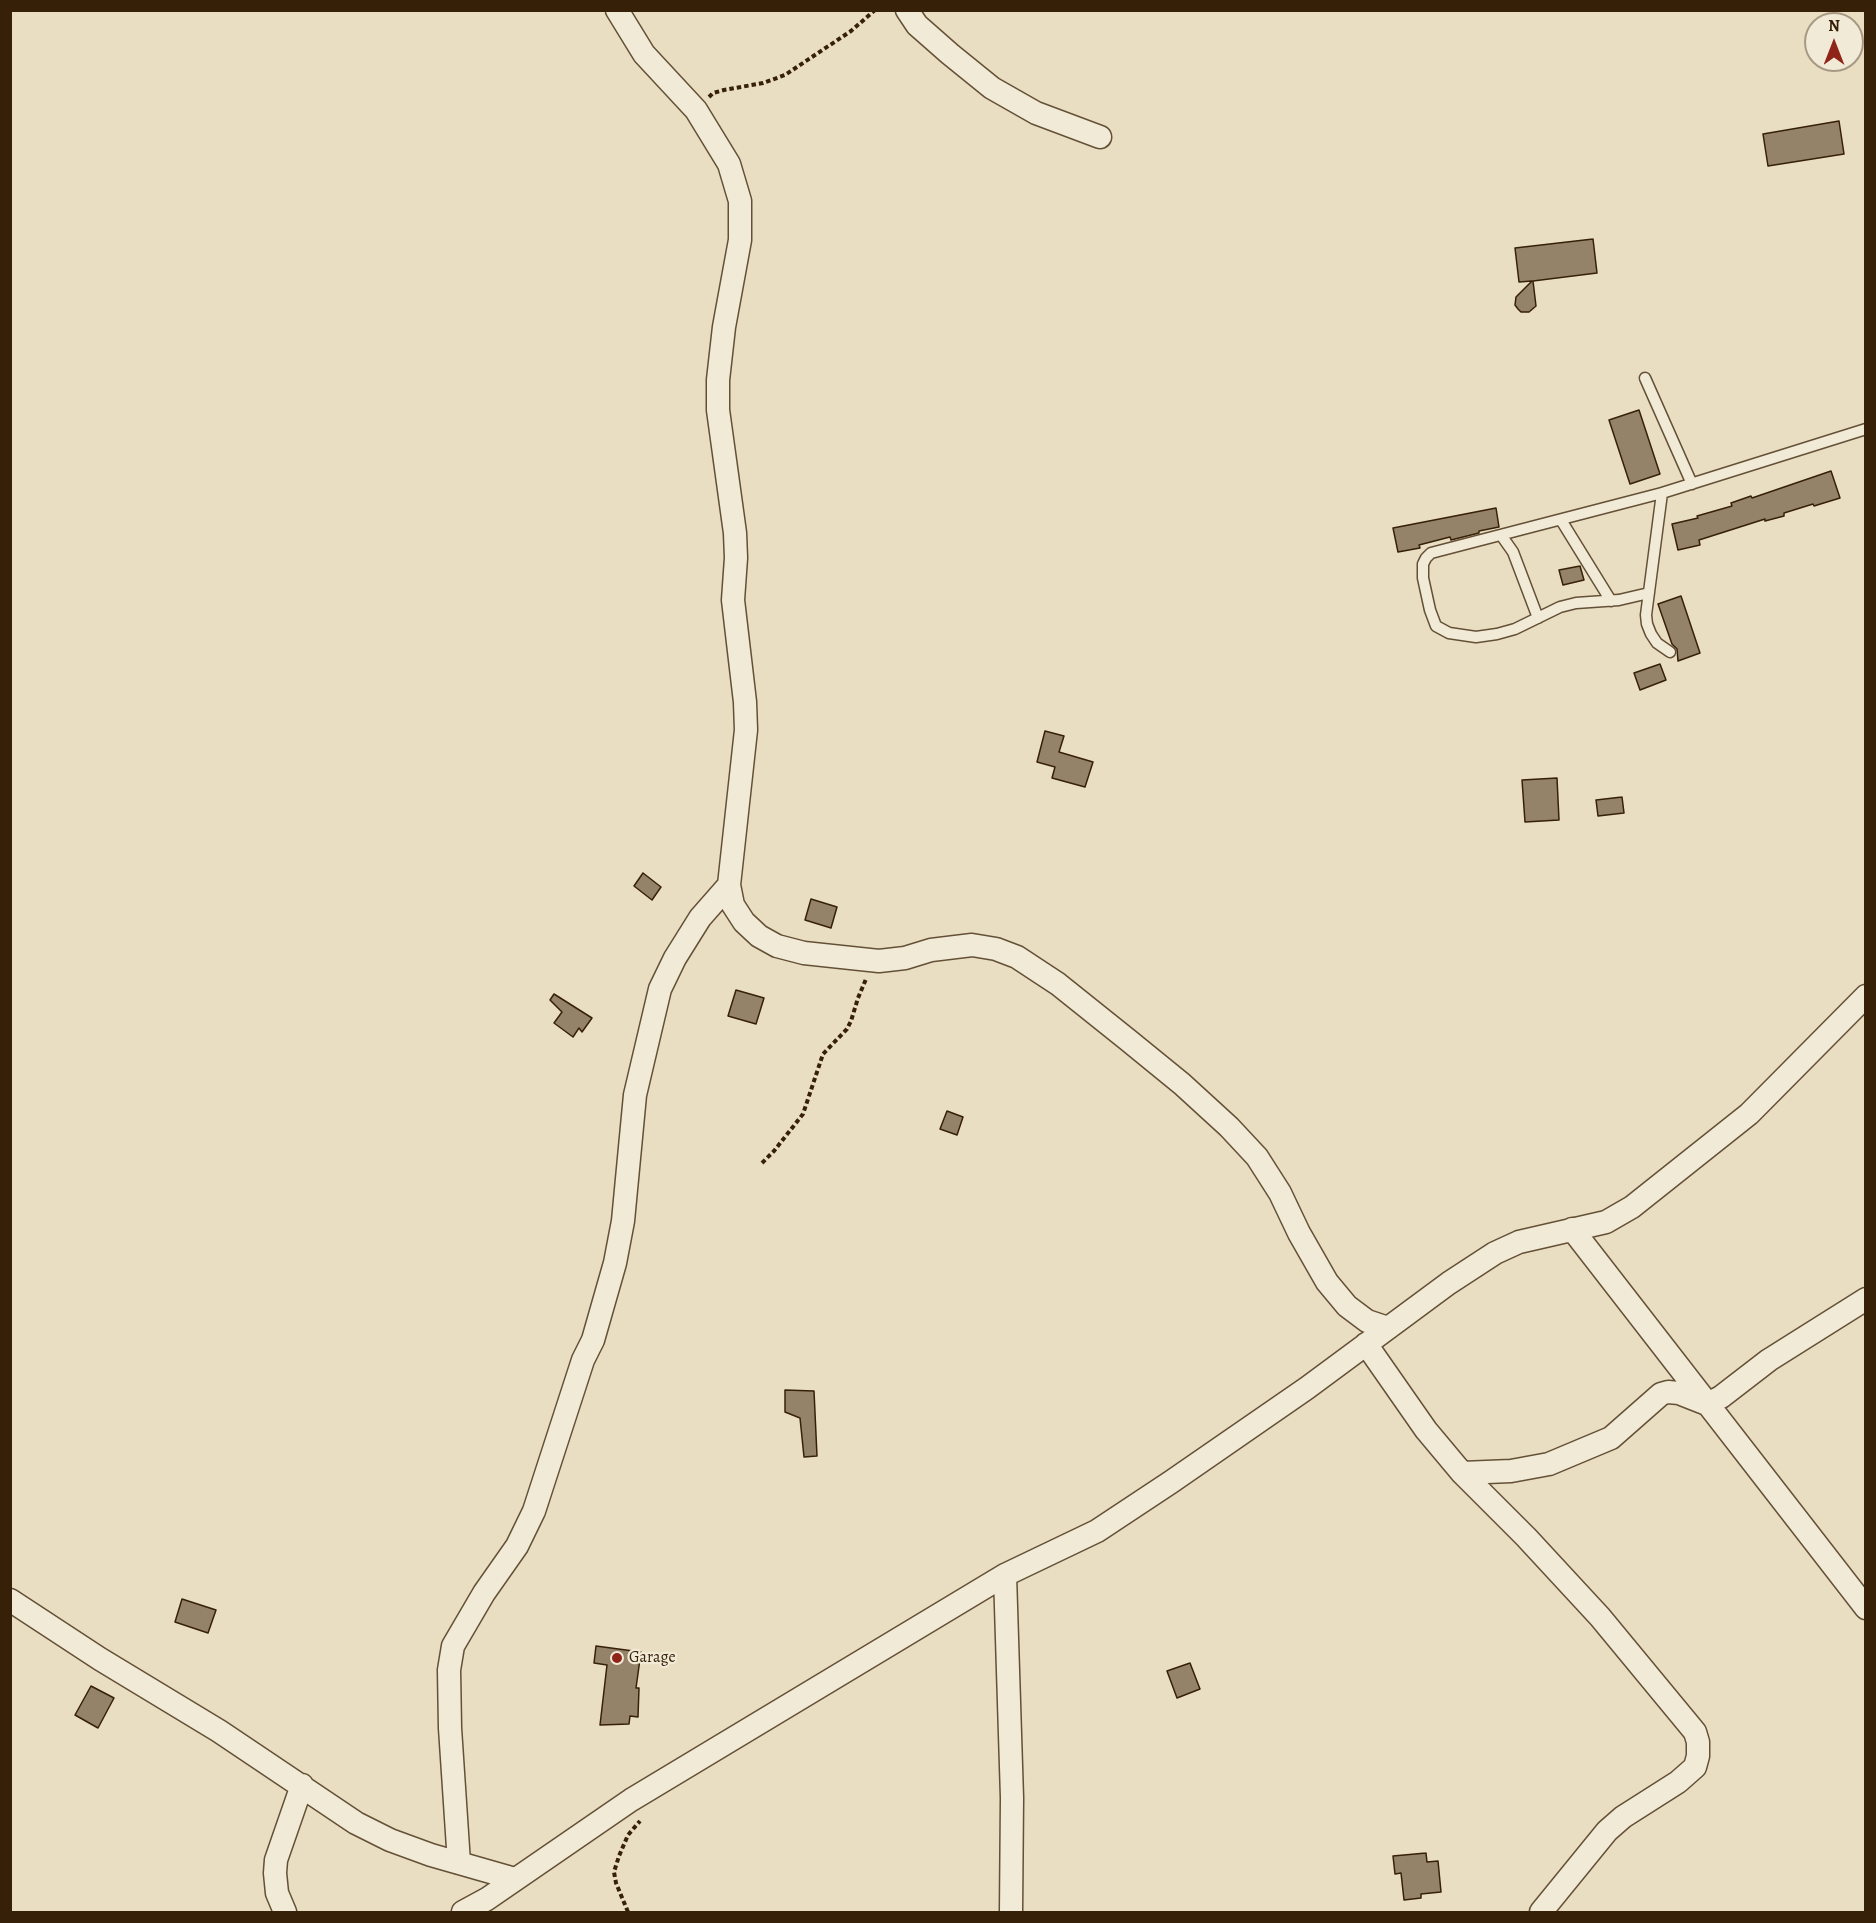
<!DOCTYPE html>
<style>
body{margin:0}
#map{position:relative;width:1876px;height:1923px;overflow:hidden;background:#e9dec2;font-family:Alegreya,serif}
canvas{display:block}
.frame{position:absolute;inset:0;border:12px solid #372008;pointer-events:none}
.north{position:absolute;left:1804px;top:12px;width:60px;height:60px;box-sizing:border-box;background:#f1ead7;border:2px solid #a79984;border-radius:50%;rotate:0deg;font-size:16px;font-weight:700;line-height:24px;text-align:center;color:#372008}
.north::after{content:'';display:block;margin:auto;width:21px;height:27px;background:#8f2418;clip-path:polygon(50% 0,100% 100%,50% 72%,0 100%)}
</style>
<div id="map">
<canvas width="1876" height="1923"></canvas>
<div class="frame"></div>
<div class="north">N</div>
</div>
<script>
const context = document.querySelector('canvas').getContext('2d');
context.lineJoin = 'round';
function paint(path, color) { context.fillStyle = color; context.fill(path, 'evenodd'); }
const poly = rows => new Path2D(rows.map(r => 'M' + r).join(''));
function strokePath(path, color, width, dash) { context.strokeStyle = color; context.lineWidth = width; context.lineCap = dash ? 'butt' : 'round'; context.setLineDash(dash || []); context.stroke(path); }
function label(font, color, halo, rows, align = 'center') {
  context.font = font + ' Alegreya,serif'; context.lineWidth = 4.5; context.setLineDash([]); context.textBaseline = 'middle'; context.strokeStyle = halo; context.fillStyle = color; for (const [text, x, y, turn = 0] of rows) {
    context.save(); context.translate(x, y); context.rotate((+turn || 0) * Math.PI / 180); context.textAlign = isNaN(turn) ? turn : align; if (halo) context.strokeText(text, 0, 0); context.fillText(text, 0, 0); context.restore();
  }
}
const building = poly([
 [1839,121,1844,154,1768,166,1763,134,1839,121],
 [1593,239,1597,273,1533,281,1536,306,1529,312,1521,312,1518,309,1515,305,1516,297,1532,281,1519,282,1515,248,1593,239],
 [1639,410,1660,474,1630,484,1609,420,1639,410],
 [1831,471,1840,498,1814,506,1813,504,1784,513,1784,516,1765,521,1765,519,1699,540,1700,545,1678,550,1672,524,1698,518,1697,516,1732,506,1731,503,1751,496,1752,498,1831,471],
 [1496,508,1499,527,1479,531,1479,533,1451,540,1450,537,1419,545,1420,548,1398,552,1393,528,1496,508],
 [1580,566,1584,580,1563,585,1559,570,1580,566],
 [1681,596,1700,653,1678,661,1677,649,1672,644,1658,604,1681,596],
 [1660,664,1666,680,1640,690,1634,673,1660,664],
 [1045,731,1064,736,1059,752,1093,762,1085,787,1052,778,1055,767,1037,762,1045,731],
 [1557,778,1559,820,1525,822,1522,780,1557,778],
 [1622,797,1624,813,1598,816,1596,800,1622,797],
 [643,873,661,887,652,900,634,886,643,873],
 [811,899,837,907,831,928,805,920,811,899],
 [736,990,764,998,756,1024,728,1016,736,990],
 [554,994,592,1018,582,1032,579,1028,573,1037,554,1023,562,1012,550,1000,554,994],
 [947,1111,963,1117,957,1135,940,1129,947,1111],
 [785,1390,814,1391,817,1456,804,1457,800,1418,785,1412,785,1390],
 [182,1599,216,1610,208,1633,175,1622,182,1599],
 [596,1646,641,1652,636,1688,639,1688,638,1717,630,1716,629,1724,600,1725,607,1665,594,1663,596,1646],
 [1190,1663,1200,1689,1177,1698,1167,1671,1190,1663],
 [91,1686,114,1698,98,1728,75,1715,91,1686],
 [1426,1853,1427,1862,1438,1861,1441,1892,1421,1894,1421,1898,1404,1900,1401,1873,1395,1874,1393,1856,1426,1853]
]);
paint(building, '#948369');
strokePath(building, '#372008', 1.5);
const lane = poly([
 [1645,378,1692,484],
 [1662,493,1646,615,1647,624,1651,634,1657,643,1670,652],
 [1561,520,1611,601],
 [1501,535,1513,552,1538,618],
 [1649,593,1619,600,1576,603,1560,607,1515,629,1497,634,1476,637,1449,633,1436,626,1430,610,1423,578,1423,564,1426,558,1431,553,1662,493,1866,429]
]);
const street = poly([
 [617,10,644,54,696,110,729,164,740,201,740,240,724,327,718,380,718,410,735,533,736,558,733,600,745,702,746,730,729,885,733,905,744,922,759,936,777,946,804,953,879,961,905,958,931,950,972,945,996,949,1017,957,1058,984,1128,1040,1182,1084,1229,1127,1257,1157,1280,1193,1299,1233,1327,1282,1347,1306,1367,1321,1388,1328],
 [907,10,917,25,950,54,992,88,1036,113,1100,137],
 [1572,1229,1866,1608],
 [1366,1344,1426,1430,1462,1473,1526,1537,1600,1617,1695,1732,1698,1742,1698,1756,1695,1767,1678,1782,1623,1817,1607,1831,1541,1912],
 [1462,1473,1511,1471,1549,1464,1611,1438,1661,1394,1668,1392,1679,1393,1707,1404,1721,1397,1769,1360,1866,1299],
 [1005,1575,1012,1798,1011,1912],
 [10,1600,100,1659,219,1731,356,1823,390,1840,431,1855,515,1879],
 [459,1863,450,1728,449,1670,453,1646,484,1593,517,1546,534,1511,583,1360,593,1340,615,1263,623,1221,635,1095,660,989,675,958,700,918,729,885],
 [285,1912,277,1893,275,1873,276,1860,302,1785],
 [463,1912,487,1899,631,1800,1005,1575,1097,1531,1171,1482,1307,1388,1449,1283,1495,1253,1519,1242,1606,1222,1632,1207,1749,1114,1866,996]
]);
strokePath(lane, '#645036', 13);
strokePath(street, '#645036', 25);
strokePath(poly([
 [709,97,713,93,724,90,763,83,785,75,851,31,875,10],
 [762,1163,774,1151,803,1114,823,1054,847,1029,851,1021,858,998,866,979],
 [628,1912,616,1883,614,1872,619,1856,628,1835,640,1821]
]), '#372008', 4, [4.5, 3]);
strokePath(lane, '#f1ead7', 10);
strokePath(street, '#f1ead7', 22);
for (const [x, y, r, color] of [
 [617,1658,6,"#8f2418"]
]) { const dot = new Path2D(); dot.arc(x, y, r, 0, 2 * Math.PI); context.fillStyle = color; context.fill(dot); strokePath(dot, '#f1ead7', 2); }
label('16px', '#372008', '#f1ead7', [
 ["Garage",629,1658]
], 'left');
</script>
